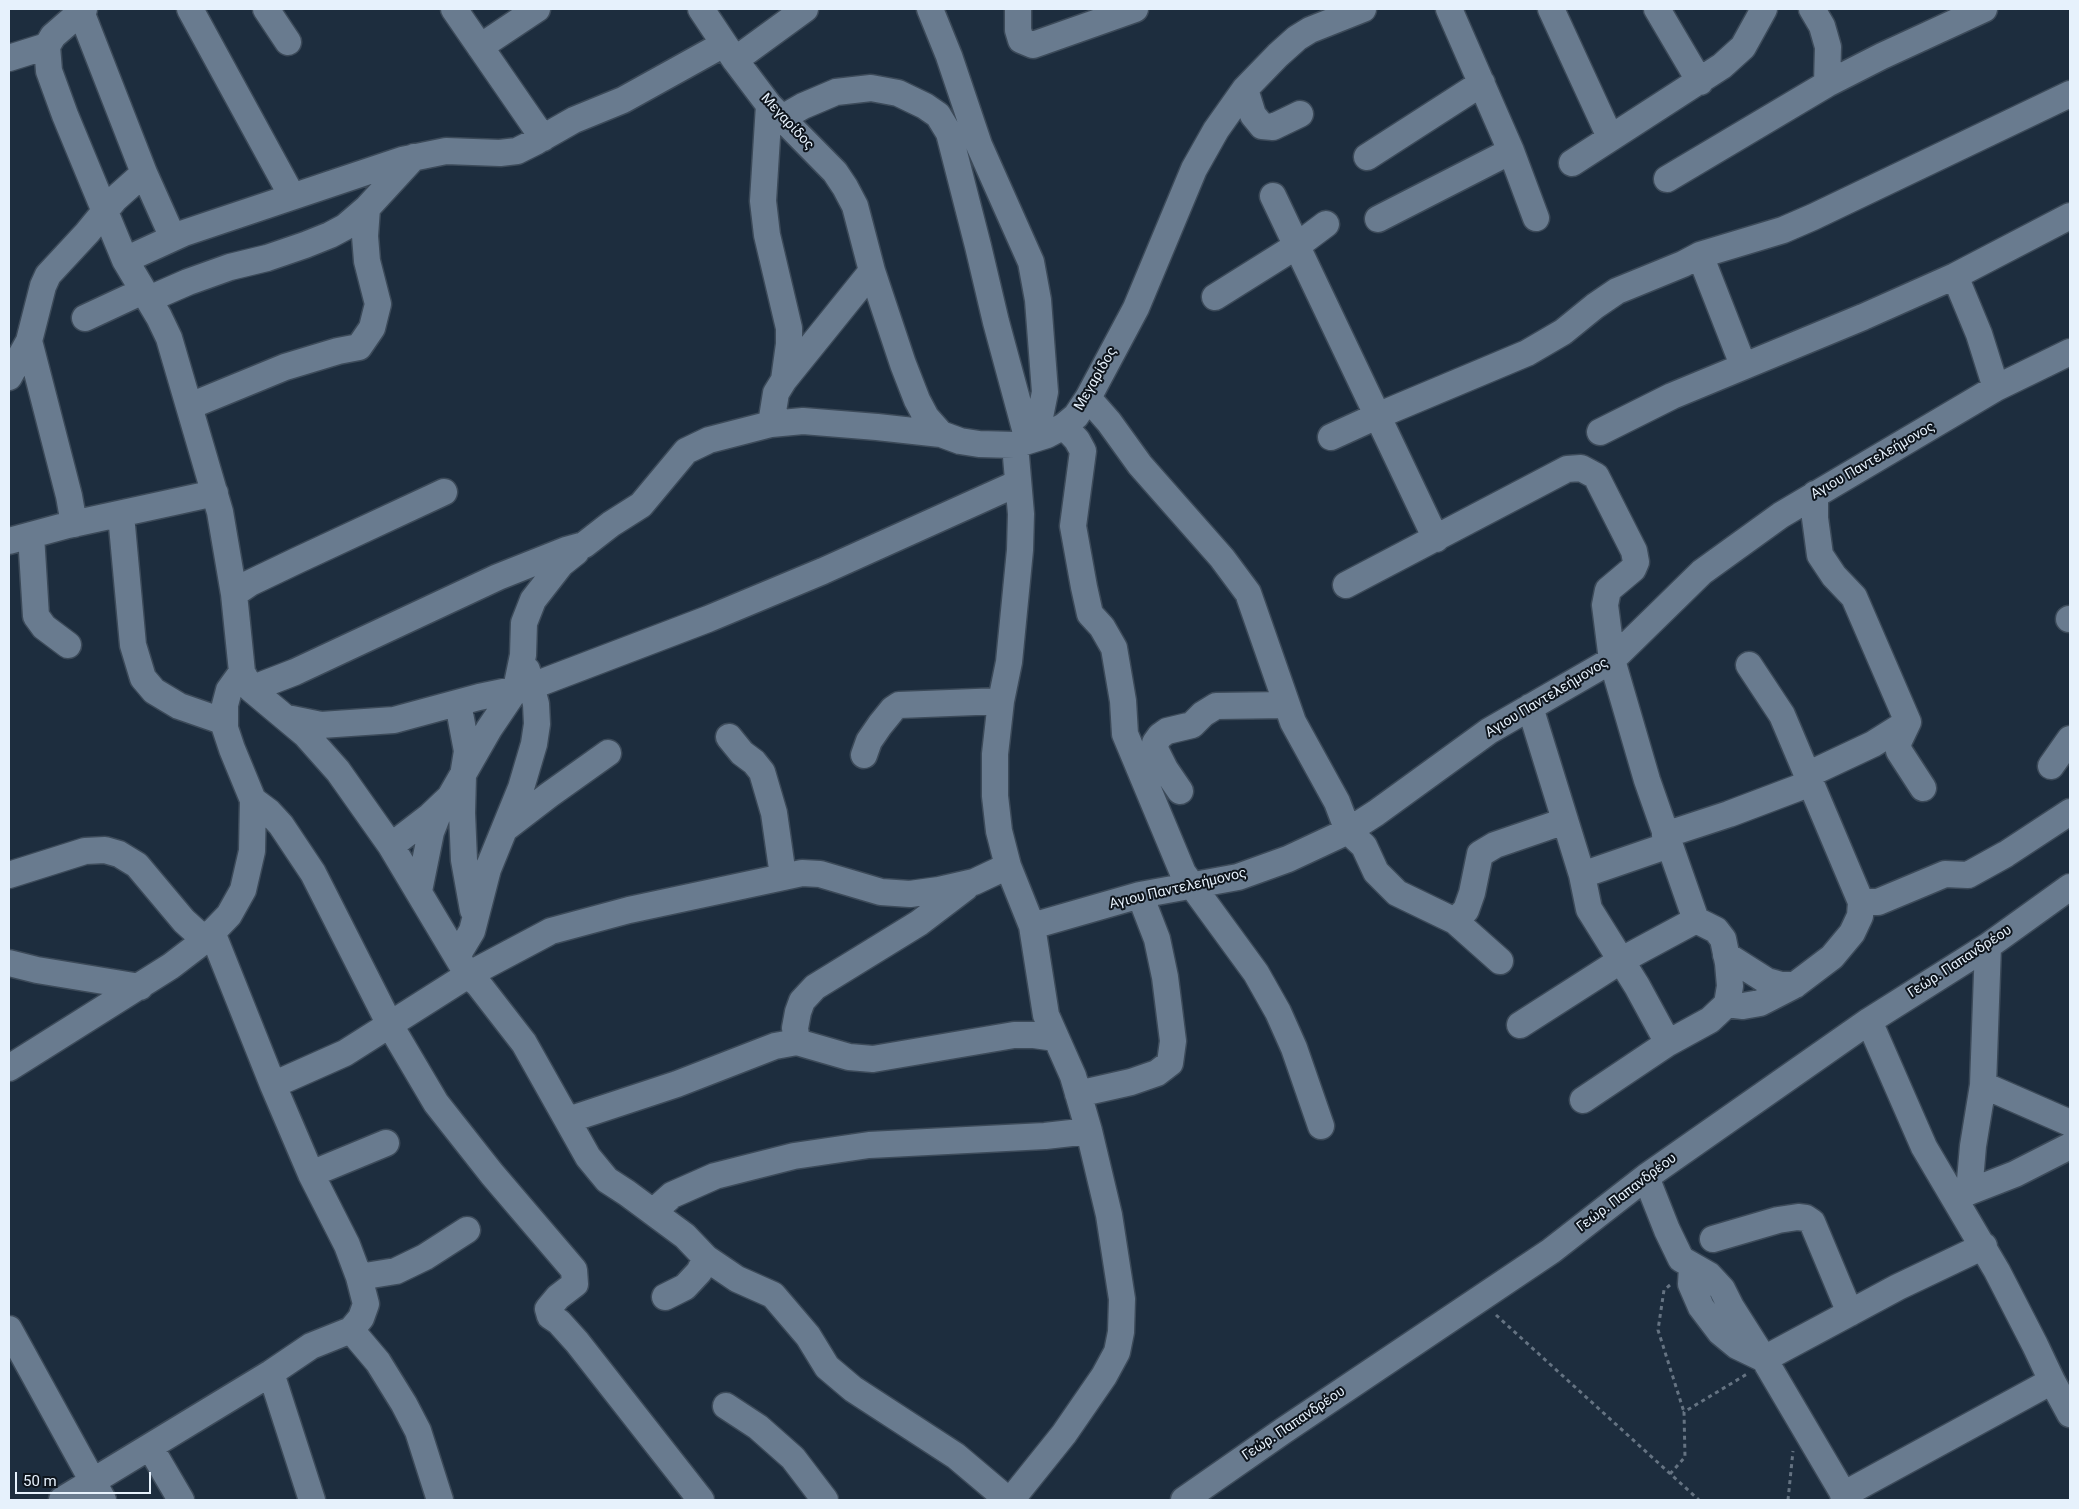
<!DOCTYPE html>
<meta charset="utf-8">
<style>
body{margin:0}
#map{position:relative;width:2079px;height:1509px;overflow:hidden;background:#1d2d3e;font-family:Roboto,sans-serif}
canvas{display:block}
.frame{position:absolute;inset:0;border:10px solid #e6f1fc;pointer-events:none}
.scale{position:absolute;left:15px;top:1472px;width:136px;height:22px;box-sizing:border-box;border:2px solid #e6f1fc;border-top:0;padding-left:6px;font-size:15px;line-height:18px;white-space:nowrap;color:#e6f1fc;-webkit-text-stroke:4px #0e151d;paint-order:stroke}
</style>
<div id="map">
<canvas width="2079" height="1509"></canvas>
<div class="frame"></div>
<div class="scale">50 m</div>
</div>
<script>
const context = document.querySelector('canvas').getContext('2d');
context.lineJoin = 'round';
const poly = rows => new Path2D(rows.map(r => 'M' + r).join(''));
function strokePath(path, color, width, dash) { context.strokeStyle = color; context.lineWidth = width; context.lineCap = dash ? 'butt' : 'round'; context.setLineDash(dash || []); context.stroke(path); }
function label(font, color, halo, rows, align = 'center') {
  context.font = font + ' Roboto,sans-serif'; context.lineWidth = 4; context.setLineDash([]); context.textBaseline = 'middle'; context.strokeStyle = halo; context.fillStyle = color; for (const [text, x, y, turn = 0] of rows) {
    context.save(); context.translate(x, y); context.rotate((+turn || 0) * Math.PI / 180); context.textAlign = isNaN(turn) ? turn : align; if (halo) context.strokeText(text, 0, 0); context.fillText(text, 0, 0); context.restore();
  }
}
const minor = poly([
 [80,9,144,173,173,238],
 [84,9,53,36,47,46,49,71,65,115,125,260,159,317,169,338,220,512,234,594,242,672,251,689,306,735,338,771,391,846,468,975,479,985,524,1043,588,1157,607,1180,627,1193,685,1236,706,1258,737,1279,773,1295,808,1336,827,1367,853,1389,956,1456,1008,1500],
 [190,9,292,196],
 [266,9,288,42],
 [454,9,543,138],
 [701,9,735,60,769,105,835,172,845,187,855,206,872,271,903,364,917,400,926,417,941,434,960,441,979,444,1015,445,1047,435,1064,426,1076,416,1088,398,1136,308,1194,169,1216,130,1245,89,1278,55,1297,38,1310,30,1363,9],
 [930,9,949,56,979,145,1031,262,1038,300,1045,392,1040,417,1028,440],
 [1018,9,1018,30,1021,40,1033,45,1135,9],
 [1449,9,1511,151,1536,218],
 [1551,9,1610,137],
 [1657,9,1700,82],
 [1812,9,1822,26,1828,47,1827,84],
 [480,47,537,9],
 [9,58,47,46],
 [735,60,805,9],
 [1245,89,1253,115,1262,126,1273,127,1300,114],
 [769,105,763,201,767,235,789,328,789,344,784,380],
 [782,118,803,106,836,92,871,88,898,93,925,106,938,115,949,133,978,246,996,322,1028,440],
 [1367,157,1482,83],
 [1572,163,1722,66,1743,47,1764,9],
 [1667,179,1827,84,1882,56,1984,9],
 [1273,196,1436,539],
 [1378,219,1511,151],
 [1700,255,1743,365],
 [125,260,184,233,402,160,446,151,500,153,517,151,537,141,574,120,623,100,724,44],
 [1955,276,1979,334,1996,388],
 [1215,297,1298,245,1326,224],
 [149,299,188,282,230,267,267,258,305,245,330,235,345,227,367,208,414,157],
 [85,318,143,291],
 [29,341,69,496,74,524],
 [9,377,29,341,43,286,48,275,87,233,115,199,144,173],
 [1088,398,1109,422,1140,465,1222,558,1248,593,1293,722,1337,802,1348,831,1364,846,1376,872,1397,893,1455,921,1500,961],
 [190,406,285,367,338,351,359,347,372,328,378,304,367,261,365,236,367,208],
 [771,424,776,393,784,380,872,271],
 [1064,426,1077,440,1083,451,1073,526,1084,587,1090,614,1102,627,1114,648,1123,701,1125,734,1183,873,1256,973,1278,1012,1294,1048,1321,1126],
 [1600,432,1672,396,1863,317,1955,276,2070,216],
 [1331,437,1377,416,1527,353,1563,332,1595,306,1617,291,1683,264,1700,255,1783,230,1813,217,2070,94],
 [1815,494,1815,518,1820,555,1834,576,1854,597,1908,722,1898,743,1899,751,1923,788],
 [121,515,133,645,143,678,154,691,179,706,225,722],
 [31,535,36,616,44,627,68,645],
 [9,541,68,525,215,493],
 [1346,585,1567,469,1581,468,1596,476,1634,551,1636,562,1633,569,1608,590,1605,605,1612,660,1647,780,1696,920,1620,961,1520,1025],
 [234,594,250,583,296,561,444,492],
 [2069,619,2070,619],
 [251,689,295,672,498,577,566,550,584,545,611,524,641,505,686,451,709,440,771,424,803,421,877,427,941,434],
 [458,703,467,751,463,776,462,813,464,860,473,910],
 [1530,707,1582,875,1589,909,1637,986,1668,1043],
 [287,718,321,725,394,720,479,697,532,686,708,619,823,571,1018,483],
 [729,737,742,753,754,762,762,772,774,813,783,876],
 [864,755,869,741,880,725,893,709,899,705,1001,701],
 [2051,766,2070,739],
 [1807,775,1873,744,1908,722],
 [1180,791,1165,769,1156,751,1155,743,1160,736,1167,731,1192,725,1203,714,1216,706,1286,705],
 [253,800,269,812,281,825,313,873,390,1025,436,1103,492,1174,574,1270,575,1284,558,1297,548,1309,550,1316,559,1322,577,1342,701,1500],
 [506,828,549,795,608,753],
 [1665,835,1729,814,1811,783],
 [391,846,430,816,450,797,489,729,516,689,523,655,524,623,533,600,561,564,576,552],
 [9,875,85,851,105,850,119,854,137,865,184,921,205,940],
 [1582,875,1669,845],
 [419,891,431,832,441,807],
 [1861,902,1878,902,1945,874,1968,875,2006,854,2070,812],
 [1455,921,1466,910,1472,893,1480,854,1495,845,1565,821],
 [1032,926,1140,895,1238,877,1288,859,1348,831,1376,813,1489,731,1612,660,1702,572,1781,515,1996,388,2070,352],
 [1726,955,1767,981,1781,985,1795,985],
 [457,956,472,931,488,869,521,788,534,744,537,724,536,704,527,670],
 [9,963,37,970,140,987],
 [1727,1004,1743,1006,1760,1003,1795,985,1832,957,1852,933,1860,916,1861,902,1782,715,1749,665],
 [1869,1021,1924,1147,1997,1271,2035,1345,2052,1381,2070,1414],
 [797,1042,795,1028,798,1012,802,1001,815,987,919,923,965,888],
 [9,1068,171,966,205,940,229,915,243,890,252,851,253,800,232,749,225,728,225,705,229,690,242,672],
 [273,1085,345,1053,468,975,551,931,629,910,802,873,820,874,881,892,910,894,939,890,974,882,1008,866],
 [1983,1085,2070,1123],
 [1078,1094,1131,1082,1157,1073,1170,1063,1173,1041,1165,977,1157,939,1140,895],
 [1583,1100,1668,1043,1710,1020,1727,1004,1730,986,1728,963,1723,939,1716,930,1696,920],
 [568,1120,677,1084,775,1046,797,1042,849,1057,873,1059,1014,1035,1034,1035,1056,1038],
 [311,1174,386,1143],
 [1646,1177,1667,1230,1681,1259,1709,1275,1722,1289,1731,1307,1764,1359,1847,1500],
 [1969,1192,1973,1146,1983,1085,1988,946],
 [1956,1197,2015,1174,2070,1146],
 [653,1212,672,1195,715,1176,794,1156,869,1145,1045,1136,1089,1131],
 [1713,1239,1778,1220,1798,1217,1806,1218,1812,1222,1850,1313],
 [1692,1266,1691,1284,1701,1307,1720,1332,1737,1346,1764,1359,1898,1287,1984,1246],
 [359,1277,396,1271,425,1257,467,1230],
 [665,1297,685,1287,699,1272,706,1258],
 [9,1329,103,1500],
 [351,1330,378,1362,404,1404,418,1431,440,1500],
 [271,1373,312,1500],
 [726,1406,758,1427,793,1458,825,1500],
 [150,1447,181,1500],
 [1843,1495,2052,1381],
 [62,1500,271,1373,311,1346,351,1330,361,1318,366,1304,359,1277,347,1245,311,1174,273,1085,212,932],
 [1011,1500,1064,1434,1104,1376,1117,1352,1121,1332,1122,1299,1109,1215,1089,1131,1073,1076,1046,1015,1032,926,1008,866,999,831,995,796,995,754,1001,701,1009,662,1020,550,1021,514,1015,445],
 [1184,1500,1283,1431,1551,1251,1646,1177,1869,1021,1988,946,2070,887]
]);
strokePath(minor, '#3c4a59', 29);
strokePath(poly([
 [1670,1285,1664,1290,1658,1330,1684,1412],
 [1496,1315,1699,1500],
 [1670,1474,1685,1457,1684,1412,1747,1374],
 [1788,1500,1793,1451]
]), '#657382', 3, [4, 4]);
strokePath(minor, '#697b8f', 26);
label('14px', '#e6f1fc', '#0e151d', [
 ["Μεγαρίδος",787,122,47],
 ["Μεγαρίδος",1096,379,-60],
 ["Αγιου Παντελεήμονος",1873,461,-30],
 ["Αγιου Παντελεήμονος",1547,698,-31],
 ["Αγιου Παντελεήμονος",1178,889,-13],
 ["Γεώρ. Παπανδρέου",1960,962,-33],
 ["Γεώρ. Παπανδρέου",1627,1193,-37],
 ["Γεώρ. Παπανδρέου",1294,1424,-34]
]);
</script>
